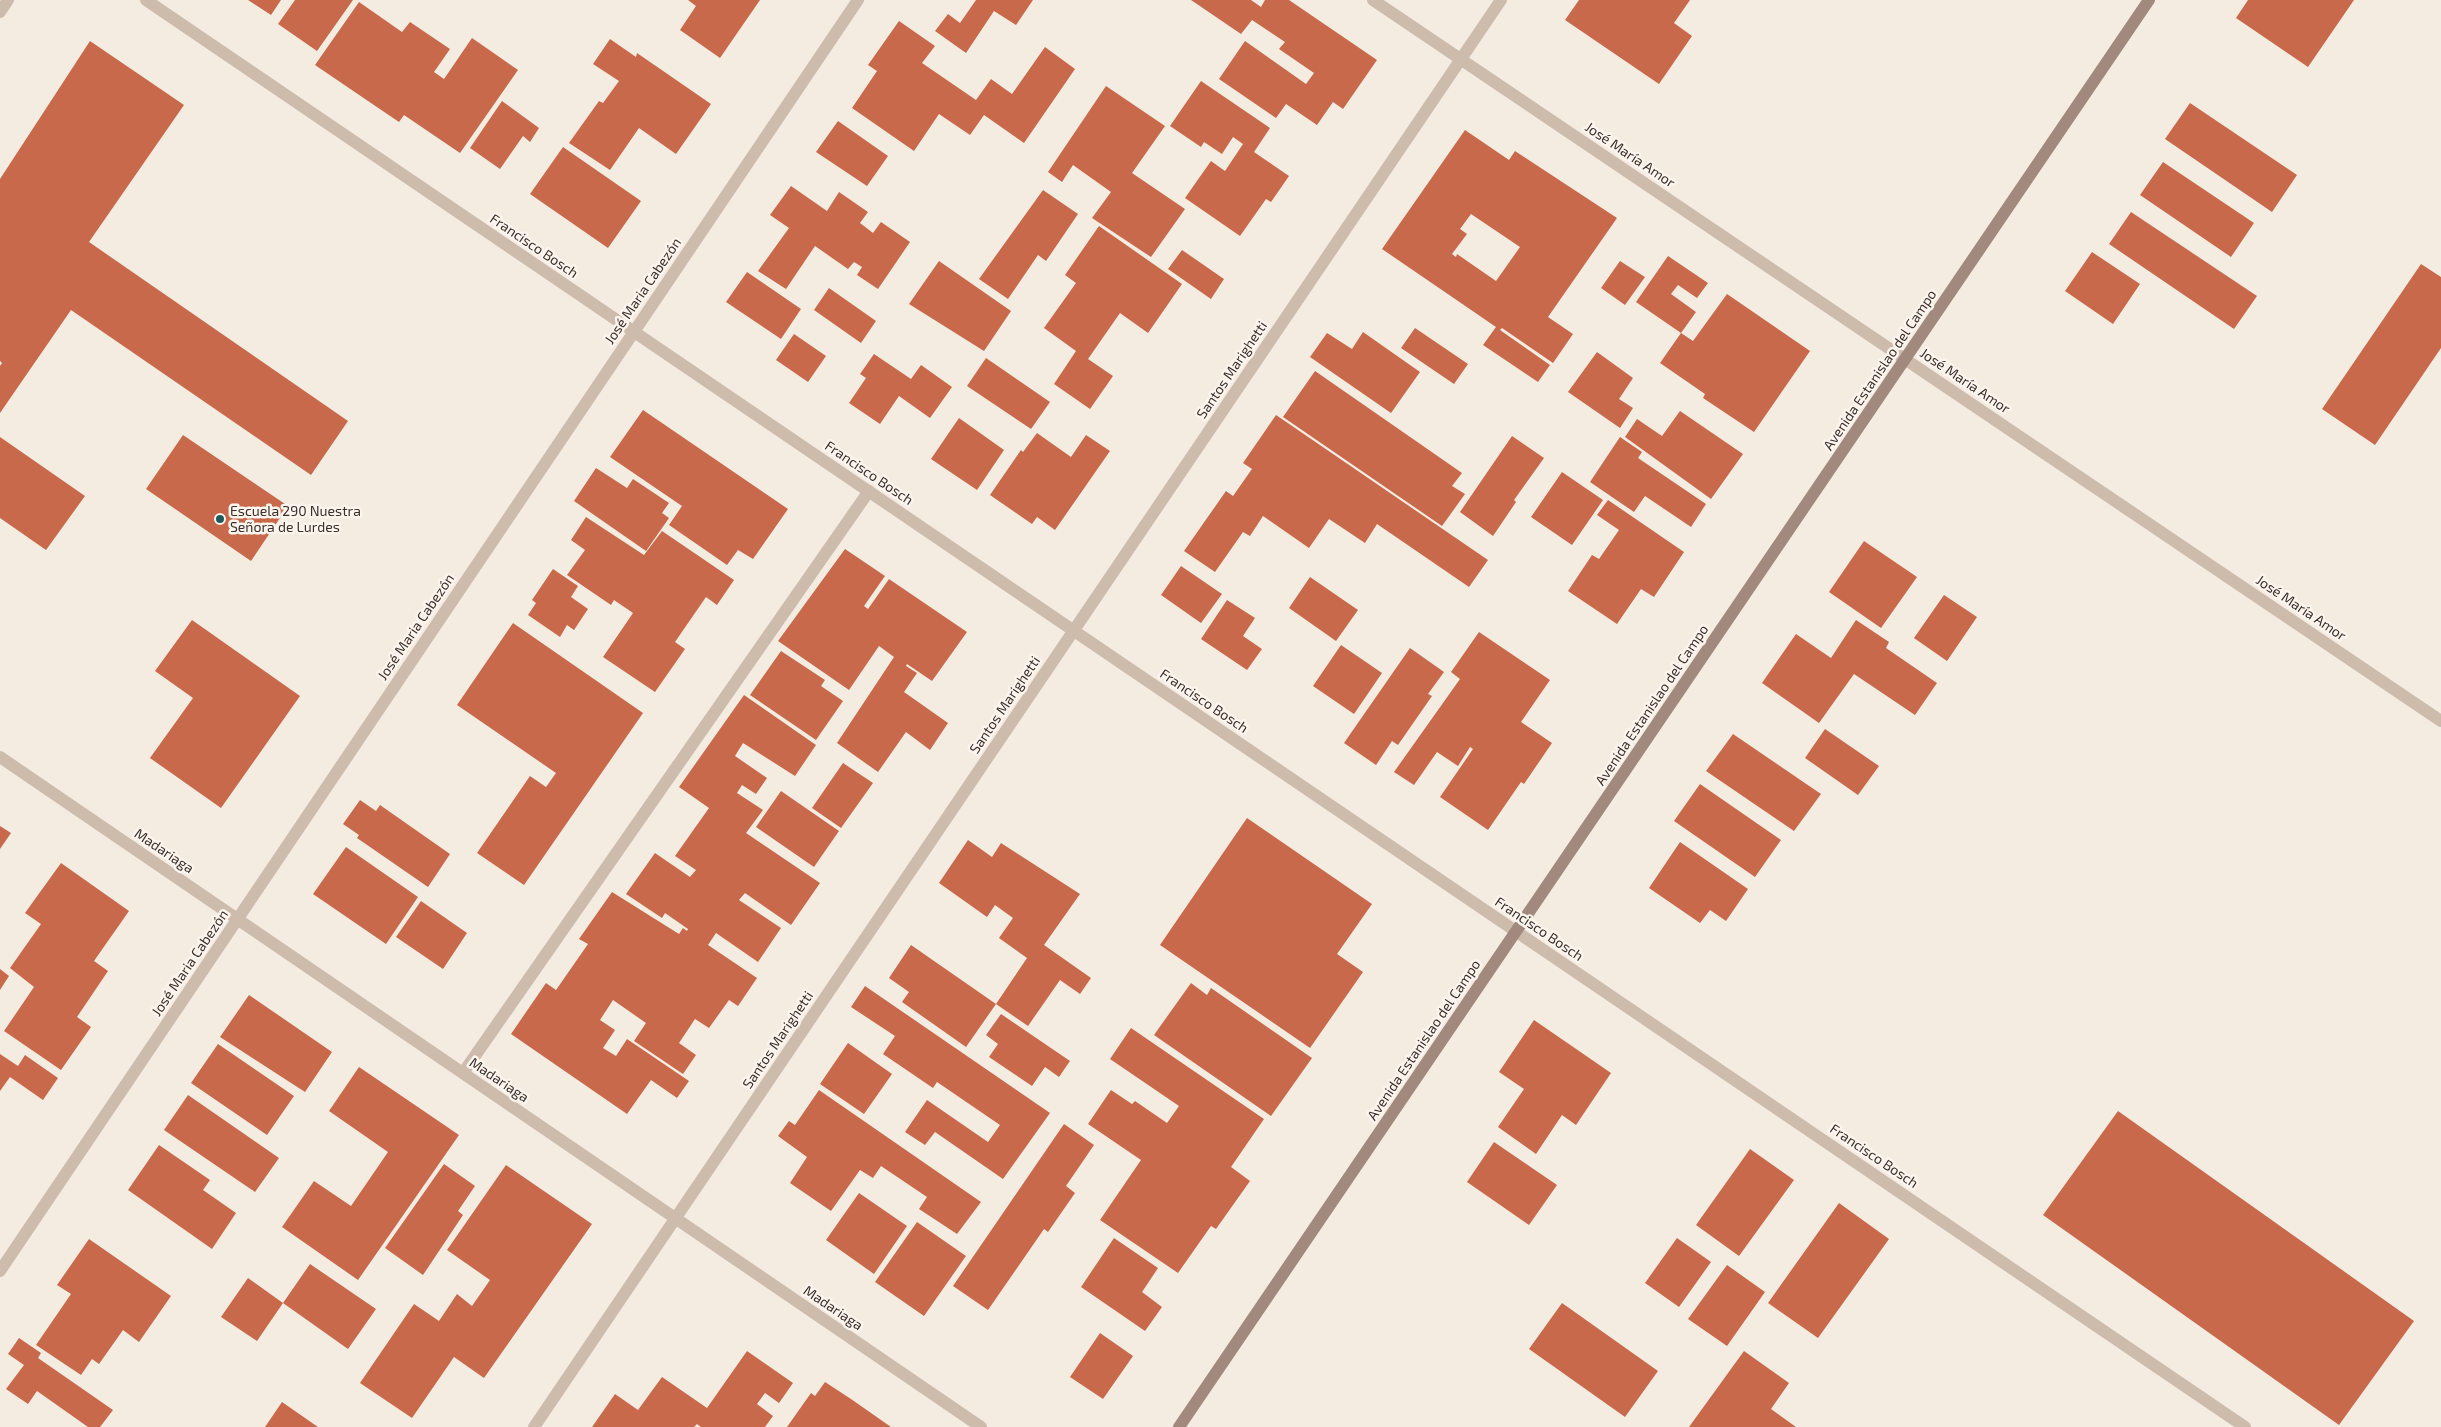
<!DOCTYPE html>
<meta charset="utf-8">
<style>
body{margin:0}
canvas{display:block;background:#f4ebe1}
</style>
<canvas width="2441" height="1427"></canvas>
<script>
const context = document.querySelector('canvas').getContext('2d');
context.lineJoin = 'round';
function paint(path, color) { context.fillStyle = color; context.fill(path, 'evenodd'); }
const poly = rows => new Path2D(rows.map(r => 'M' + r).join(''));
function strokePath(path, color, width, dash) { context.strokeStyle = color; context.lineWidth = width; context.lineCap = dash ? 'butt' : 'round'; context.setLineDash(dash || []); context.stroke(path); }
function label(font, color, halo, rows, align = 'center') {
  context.font = font + ' "Exo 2",sans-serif'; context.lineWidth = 5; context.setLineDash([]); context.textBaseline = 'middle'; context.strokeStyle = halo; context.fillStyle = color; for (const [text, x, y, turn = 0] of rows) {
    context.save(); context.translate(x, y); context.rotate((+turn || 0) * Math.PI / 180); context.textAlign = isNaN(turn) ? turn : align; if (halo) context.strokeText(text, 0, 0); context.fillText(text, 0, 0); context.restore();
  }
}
paint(poly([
 [248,0,281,0,271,15],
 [295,0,353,0,317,51,278,24],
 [688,0,760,0,720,58,680,30,696,6],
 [976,0,1033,0,1016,25,994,11,966,53,935,31,948,14,960,23],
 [1191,0,1251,0,1261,7,1265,0,1289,0,1377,60,1343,109,1333,102,1317,125,1286,104,1276,118,1219,79,1245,41,1306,84,1314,73,1279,49,1285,42,1252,20,1241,34],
 [1579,0,1690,0,1674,23,1692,36,1659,84,1565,20],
 [2248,0,2354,0,2308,67,2236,18],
 [359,2,402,32,410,22,450,49,434,72,444,79,472,38,518,70,460,153,404,115,399,122,315,65],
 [899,21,935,46,922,63,976,100,991,79,1012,94,1045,47,1075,69,1024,143,984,115,970,135,939,114,914,151,852,108,877,71,868,65],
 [610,39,636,57,637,53,711,104,676,154,639,128,610,170,569,143,599,101,603,103,619,81,593,64],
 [90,41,184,105,89,242,348,421,311,475,71,310,0,413,0,366,2,363,0,361,0,179],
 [1201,81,1270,128,1254,152,1289,176,1271,202,1266,199,1240,236,1185,198,1211,161,1225,171,1243,144,1233,137,1222,154,1204,142,1201,147,1170,126],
 [1106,86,1165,126,1132,173,1185,209,1151,257,1092,218,1111,192,1073,165,1062,182,1048,172],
 [502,101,539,128,530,142,523,136,500,169,470,148],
 [2190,103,2297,175,2272,212,2165,139],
 [838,121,888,156,867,186,816,152],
 [1465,130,1509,160,1515,151,1617,218,1548,317,1573,334,1553,363,1502,328,1500,330,1550,365,1538,382,1483,345,1496,327,1382,249],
 [1471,214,1520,247,1496,281,1457,254,1456,257,1452,254,1467,234,1460,229],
 [563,147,641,201,608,248,530,194],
 [2163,162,2254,223,2231,257,2140,195],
 [791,186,827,211,839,192,868,212,860,223,873,233,881,222,910,242,878,289,857,275,862,267,854,262,848,269,815,246,786,289,758,271,789,228,770,215],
 [1043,190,1078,214,1046,261,1038,255,1008,299,979,279],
 [2131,212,2257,296,2234,329,2109,244],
 [1099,226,1182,284,1148,333,1120,313,1088,359,1113,376,1090,409,1054,384,1076,351,1044,328,1076,283,1065,275],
 [1182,250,1224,279,1211,299,1168,269],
 [2092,252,2140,284,2113,324,2065,291],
 [1668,256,1708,283,1697,298,1678,285,1671,294,1696,312,1681,333,1693,341,1727,294,1810,351,1754,432,1703,398,1705,394,1660,363,1681,333,1636,302],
 [939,261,1011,311,984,351,909,304],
 [1620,261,1645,277,1625,305,1601,288],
 [2421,264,2441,277,2441,348,2375,445,2322,409],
 [747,272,801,309,781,339,726,302],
 [829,288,876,321,861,343,814,310],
 [1415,328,1468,364,1454,384,1401,348],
 [1363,332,1420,372,1391,413,1310,357,1327,333,1352,349],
 [794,334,826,356,808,382,776,360],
 [1597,352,1633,378,1619,399,1633,408,1620,428,1568,392],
 [874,354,911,379,921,365,952,387,930,418,899,396,880,424,849,403,866,378,860,374],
 [986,358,1050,402,1031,429,967,386],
 [1315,371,1462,473,1452,486,1465,494,1442,526,1283,417],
 [643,410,788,509,753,559,738,550,727,565,669,525,682,506,610,457],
 [1680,411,1743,454,1711,499,1625,437,1637,419,1662,436],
 [1276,415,1488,560,1469,587,1377,524,1365,543,1329,519,1309,548,1263,516,1250,536,1243,532,1215,572,1184,551,1226,491,1233,496,1252,469,1243,463],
 [959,418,1004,450,977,490,931,459],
 [1037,433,1071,457,1086,435,1110,451,1055,530,1037,517,1032,524,990,495,1021,450,1023,452],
 [183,435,288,506,251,561,146,489],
 [1512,436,1544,458,1514,500,1516,502,1493,536,1460,512],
 [0,437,85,496,46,550,0,518],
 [1620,437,1642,452,1638,458,1706,504,1691,527,1645,496,1634,512,1590,482],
 [596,468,627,488,633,479,669,503,662,513,669,518,646,551,574,501],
 [1562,472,1603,500,1572,545,1531,517],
 [1608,500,1684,552,1654,597,1641,589,1617,624,1568,591,1592,555,1599,559,1619,530,1597,515],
 [586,517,644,555,662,531,734,580,717,605,706,597,675,642,685,649,655,692,603,657,633,613,614,600,611,605,567,575,585,550,571,540],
 [1864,541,1917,577,1881,628,1829,592],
 [845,549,885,576,864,606,868,609,889,579,967,632,932,681,907,664,906,666,917,673,904,692,948,723,930,750,906,732,878,772,837,743,894,657,879,646,849,690,778,641],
 [1181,566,1222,594,1201,623,1161,595],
 [553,569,578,586,571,597,588,609,574,630,567,625,560,637,528,615,536,603,532,600],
 [1310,577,1358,610,1336,641,1289,608],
 [1944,595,1977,617,1947,661,1914,638],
 [1227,600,1255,618,1243,636,1262,649,1247,670,1201,639],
 [192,620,300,696,221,808,150,758,193,698,155,671],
 [1856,620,1889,642,1886,648,1937,683,1915,715,1854,674,1819,723,1762,683,1796,634,1831,658],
 [513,623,643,713,524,885,477,853,530,776,546,787,556,773,457,705],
 [1479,632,1550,680,1521,722,1552,743,1524,784,1521,782,1488,830,1440,797,1473,749,1470,747,1458,766,1437,752,1414,785,1394,772,1460,679,1451,672],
 [1341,645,1382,673,1354,714,1313,686],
 [1410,648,1444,672,1428,694,1432,696,1398,745,1392,741,1376,765,1344,743],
 [781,651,825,680,821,686,843,701,816,740,750,695],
 [744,695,816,745,795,776,743,743,735,756,767,778,756,794,742,785,737,793,763,810,746,833,820,883,791,925,745,893,739,900,781,928,758,962,716,933,708,945,757,978,738,1006,729,1000,709,1028,695,1019,679,1043,696,1055,683,1074,634,1041,646,1023,613,1000,600,1020,615,1030,603,1048,616,1056,627,1039,689,1081,677,1098,651,1080,627,1114,511,1034,546,983,556,990,588,944,579,939,612,892,679,934,683,928,687,931,688,929,665,913,662,918,626,894,655,853,690,877,696,870,675,856,709,808,679,787],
 [1825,729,1879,766,1858,795,1805,758],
 [1733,734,1821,794,1794,831,1706,771],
 [843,763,873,783,841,828,812,808],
 [1700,784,1781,840,1755,877,1674,821],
 [781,791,839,831,814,867,756,827],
 [360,800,376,811,380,805,450,854,428,887,357,838,359,835,343,824],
 [1247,818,1372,904,1337,954,1363,972,1310,1048,1160,945],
 [0,826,11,833,0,849],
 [968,840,992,857,1001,843,1080,894,1044,945,1091,978,1080,994,1060,980,1028,1026,996,1004,1027,958,999,938,1013,918,995,905,987,917,939,883],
 [1680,842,1748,889,1726,921,1710,910,1700,923,1649,888],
 [346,847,418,897,386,944,313,894],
 [61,863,129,911,94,961,108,971,77,1017,91,1027,61,1070,4,1031,34,987,10,968,41,924,25,913],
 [421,901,467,933,443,969,396,937],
 [911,945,996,1004,966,1047,902,1002,909,992,889,978],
 [0,969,9,976,0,990],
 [1191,983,1207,995,1211,988,1312,1058,1271,1116,1154,1035],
 [865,986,1050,1113,1003,1179,935,1132,925,1145,905,1132,927,1100,988,1142,1000,1125,937,1082,933,1088,883,1054,895,1036,851,1007],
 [249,995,332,1052,305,1092,220,1037],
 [1001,1014,1070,1061,1059,1077,1045,1067,1032,1086,989,1057,998,1044,986,1035],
 [1534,1020,1611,1073,1576,1125,1562,1115,1536,1154,1498,1127,1524,1089,1499,1072],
 [1131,1028,1264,1119,1231,1167,1250,1181,1216,1229,1211,1226,1178,1273,1100,1220,1141,1160,1088,1124,1111,1090,1132,1104,1135,1101,1167,1123,1179,1106,1110,1059],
 [848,1043,892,1074,864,1114,820,1084],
 [218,1044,294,1096,267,1135,191,1083],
 [0,1054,18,1066,25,1055,58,1078,43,1100,10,1077,0,1091],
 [359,1067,459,1135,358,1280,282,1227,314,1181,351,1206,388,1152,329,1111],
 [819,1090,981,1202,957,1234,919,1209,927,1197,881,1166,873,1178,860,1170,831,1211,790,1183,807,1157,778,1136,789,1121,795,1125],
 [188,1095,279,1158,255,1192,164,1130],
 [2118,1111,2414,1321,2339,1425,2043,1215],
 [1064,1124,1094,1145,1066,1186,1075,1193,1048,1232,1044,1229,988,1310,953,1286],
 [1494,1142,1557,1185,1529,1225,1467,1182],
 [159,1145,210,1180,203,1190,236,1213,212,1249,128,1190],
 [1750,1149,1794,1180,1739,1256,1696,1225],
 [444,1164,475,1186,458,1211,463,1215,423,1275,385,1248],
 [506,1165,592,1224,484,1378,454,1357,412,1418,360,1383,414,1304,439,1321,457,1294,472,1306,490,1280,447,1250],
 [859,1193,907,1226,874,1274,826,1240],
 [1839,1203,1889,1239,1818,1338,1768,1303],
 [917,1222,966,1256,924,1316,875,1282],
 [1114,1238,1158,1268,1142,1292,1162,1307,1145,1331,1081,1287],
 [1677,1238,1711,1262,1679,1307,1645,1283],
 [89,1239,171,1296,139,1342,123,1330,99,1364,92,1359,81,1375,36,1345,71,1294,57,1285],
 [310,1264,376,1309,348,1349,283,1303],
 [1727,1265,1765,1292,1727,1346,1688,1319],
 [248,1278,283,1303,257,1341,221,1317],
 [1562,1303,1658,1371,1625,1417,1529,1349],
 [1100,1333,1133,1356,1103,1399,1070,1377],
 [19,1338,41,1353,38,1358,113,1410,100,1427,88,1427,37,1391,28,1404,6,1389,24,1365,8,1354],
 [747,1351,793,1383,779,1403,765,1393,757,1404,773,1416,765,1427,701,1427,697,1424,694,1427,592,1427,615,1394,638,1410,662,1377,707,1408],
 [1744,1351,1789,1383,1771,1409,1796,1427,1689,1427],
 [825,1382,851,1399,891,1427,787,1427,811,1393,815,1396],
 [282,1402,318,1427,265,1427]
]), '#c8694b');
strokePath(poly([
 [146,0,2245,1427],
 [1373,0,2441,721],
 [0,12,8,0],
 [0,757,981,1427],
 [463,1073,869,491],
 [0,1271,858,0],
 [534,1427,1501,0]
]), '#cdbbac', 12);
strokePath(poly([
 [1179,1427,2149,0]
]), '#a18a7d', 12);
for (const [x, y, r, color] of [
 [220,519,5,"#1f5a5e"]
]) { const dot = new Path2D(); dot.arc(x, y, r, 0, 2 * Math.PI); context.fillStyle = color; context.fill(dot); strokePath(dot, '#fbf5ee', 2); }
label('14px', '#3b302b', '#fbf5ee', [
 ["José María Amor",1630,155,34],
 ["Francisco Bosch",534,246,34],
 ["José Maria Cabezón",643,291,-56],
 ["Santos Marighetti",1232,370,-56],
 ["Avenida Estanislao del Campo",1880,370,-56],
 ["José María Amor",1965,381,34],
 ["Francisco Bosch",869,473,34],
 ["José María Amor",2301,608,34],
 ["José Maria Cabezón",416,627,-56],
 ["Francisco Bosch",1204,701,34],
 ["Santos Marighetti",1005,705,-56],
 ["Avenida Estanislao del Campo",1652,705,-56],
 ["Madariaga",164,851,34],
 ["Francisco Bosch",1539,929,34],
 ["José Maria Cabezón",190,963,-56],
 ["Santos Marighetti",778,1040,-56],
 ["Avenida Estanislao del Campo",1424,1040,-56],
 ["Madariaga",499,1080,34],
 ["Francisco Bosch",1874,1156,34],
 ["Madariaga",833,1308,34]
]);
label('14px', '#3b302b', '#fbf5ee', [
 ["Escuela 290 Nuestra",230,511],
 ["Señora de Lurdes",230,527]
], 'left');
</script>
